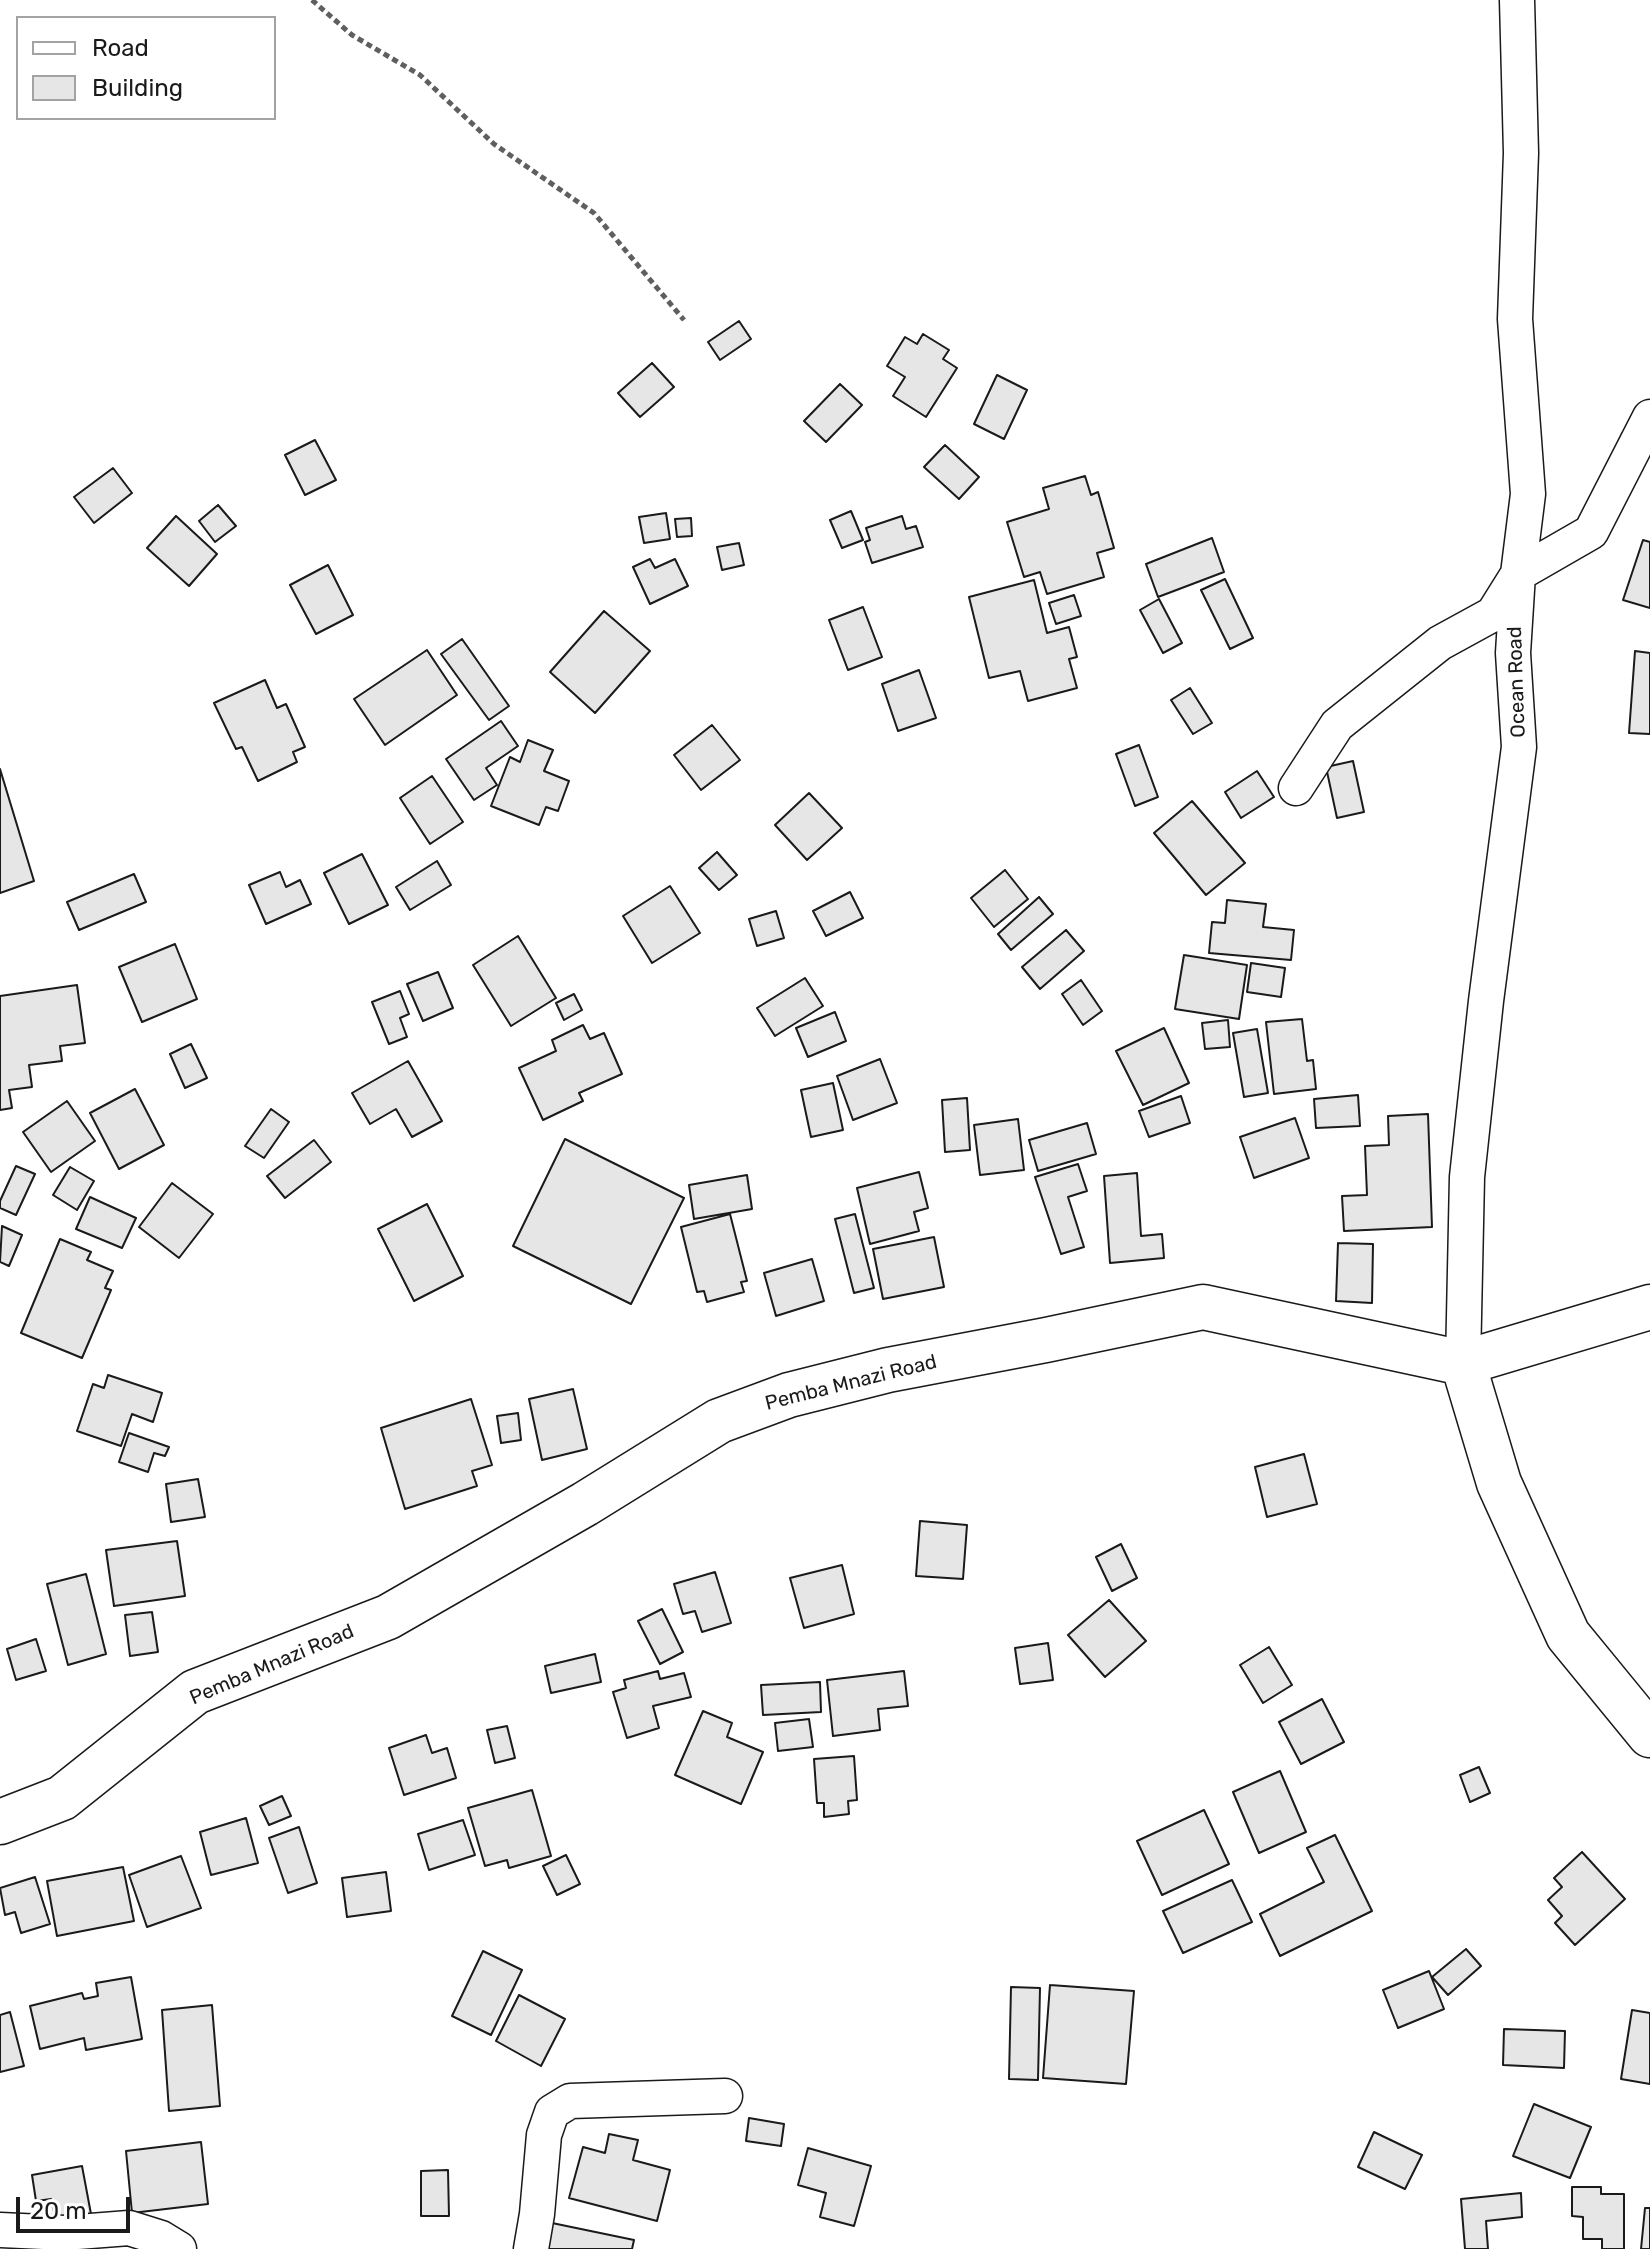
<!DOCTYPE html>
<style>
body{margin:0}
#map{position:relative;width:1650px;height:2249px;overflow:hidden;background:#fff;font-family:Rubik,sans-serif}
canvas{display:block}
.legend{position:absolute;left:16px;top:16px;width:260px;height:104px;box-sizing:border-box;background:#fff;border:2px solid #a3a3a3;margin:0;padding:10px 14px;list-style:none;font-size:24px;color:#1a1a1a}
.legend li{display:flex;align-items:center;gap:16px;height:40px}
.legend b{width:40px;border:2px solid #a3a3a3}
.scale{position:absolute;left:16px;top:2197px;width:114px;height:36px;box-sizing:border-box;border:4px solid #1a1a1a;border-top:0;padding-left:10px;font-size:24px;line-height:28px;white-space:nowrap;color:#1a1a1a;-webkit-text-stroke:6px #fff;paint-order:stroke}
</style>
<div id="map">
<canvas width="1650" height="2249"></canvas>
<ul class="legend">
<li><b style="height:10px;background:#fff"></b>Road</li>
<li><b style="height:22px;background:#e6e6e6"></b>Building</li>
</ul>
<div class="scale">20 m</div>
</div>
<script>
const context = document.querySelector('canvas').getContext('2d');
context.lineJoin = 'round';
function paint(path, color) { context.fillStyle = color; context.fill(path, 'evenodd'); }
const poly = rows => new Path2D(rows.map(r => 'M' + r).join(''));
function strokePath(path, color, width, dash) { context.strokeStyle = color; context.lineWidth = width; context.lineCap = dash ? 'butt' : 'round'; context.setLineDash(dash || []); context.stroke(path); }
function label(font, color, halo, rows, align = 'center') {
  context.font = font + ' Rubik,sans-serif'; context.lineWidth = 6; context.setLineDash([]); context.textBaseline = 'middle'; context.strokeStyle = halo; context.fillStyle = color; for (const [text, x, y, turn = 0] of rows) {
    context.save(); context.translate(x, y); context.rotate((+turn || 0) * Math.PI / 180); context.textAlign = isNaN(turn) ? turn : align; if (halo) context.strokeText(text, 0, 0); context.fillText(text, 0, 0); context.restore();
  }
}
const building = poly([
 [739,321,751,339,720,360,708,342,739,321],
 [923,334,949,350,943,359,957,368,926,417,893,396,905,377,887,366,905,337,917,344,923,334],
 [652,363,674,387,640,417,618,393,652,363],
 [997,375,1027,390,1004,439,974,424,997,375],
 [840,384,862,405,826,442,804,421,840,384],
 [315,440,336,480,305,495,285,455,315,440],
 [945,445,979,477,959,499,924,467,945,445],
 [113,468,132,493,94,523,74,497,113,468],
 [1085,476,1091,495,1098,492,1114,548,1097,553,1104,577,1047,594,1040,572,1024,577,1007,522,1049,509,1043,488,1085,476],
 [218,505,236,526,215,542,199,521,218,505],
 [851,511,863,540,842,548,830,520,851,511],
 [666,513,670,539,644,543,639,517,666,513],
 [176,516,217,554,189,586,147,548,176,516],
 [902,516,906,529,916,526,923,547,872,563,865,542,870,540,866,528,902,516],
 [691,518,692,536,677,537,675,519,691,518],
 [1212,538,1224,572,1158,597,1146,564,1212,538],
 [1643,540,1650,542,1650,608,1623,600,1643,540],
 [739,543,744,565,722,570,717,547,739,543],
 [650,559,655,568,675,559,688,586,650,604,633,567,650,559],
 [328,565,353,615,316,634,290,585,328,565],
 [1225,579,1253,638,1230,649,1201,590,1225,579],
 [1034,580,1047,633,1069,627,1077,657,1069,659,1077,688,1028,701,1020,671,989,678,969,597,1034,580],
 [1074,595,1081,616,1056,624,1049,603,1074,595],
 [1159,599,1182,643,1163,653,1140,610,1159,599],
 [863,607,882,657,848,670,829,620,863,607],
 [604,611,650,651,595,713,550,672,604,611],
 [462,639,509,706,489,720,441,654,462,639],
 [427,650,457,695,385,745,354,699,427,650],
 [1635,651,1650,653,1650,734,1629,733,1635,651],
 [919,670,936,718,898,731,882,684,919,670],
 [265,680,277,708,286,704,305,747,293,752,297,762,258,781,242,747,236,749,214,703,265,680],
 [1190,688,1212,723,1193,734,1171,700,1190,688],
 [501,721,518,746,486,768,497,785,474,800,446,759,501,721],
 [712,725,740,760,701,790,674,755,712,725],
 [528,740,553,750,544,771,569,781,558,811,546,807,539,825,491,806,510,757,520,762,528,740],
 [1139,745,1158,797,1135,806,1116,754,1139,745],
 [1353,761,1364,812,1337,818,1326,767,1353,761],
 [0,769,34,881,0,893,0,769],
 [1257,771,1274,797,1241,818,1225,792,1257,771],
 [432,776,463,822,430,844,400,798,432,776],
 [809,793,842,828,807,860,775,825,809,793],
 [1192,801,1245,863,1206,895,1154,833,1192,801],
 [717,852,737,875,719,890,699,868,717,852],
 [362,854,388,905,349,924,324,873,362,854],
 [437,861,451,885,410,910,396,887,437,861],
 [1005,870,1028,899,994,927,971,898,1005,870],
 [280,872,286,887,300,880,311,904,266,924,249,885,280,872],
 [134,874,146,902,79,930,67,902,134,874],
 [670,886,700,933,652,963,623,916,670,886],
 [850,892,863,918,826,936,813,911,850,892],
 [1039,897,1053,914,1011,950,998,934,1039,897],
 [1227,900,1266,904,1263,927,1294,930,1291,960,1209,953,1212,922,1225,923,1227,900],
 [776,911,784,938,757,946,749,919,776,911],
 [1066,930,1084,951,1040,989,1022,967,1066,930],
 [518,936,556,998,511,1026,473,965,518,936],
 [175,944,197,999,142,1022,119,967,175,944],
 [1184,955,1247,965,1239,1019,1175,1009,1184,955],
 [1251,963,1285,968,1281,997,1247,992,1251,963],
 [438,972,453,1008,423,1021,407,984,438,972],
 [805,978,823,1006,775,1036,757,1008,805,978],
 [1081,980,1102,1011,1083,1025,1062,994,1081,980],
 [77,985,85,1043,60,1046,62,1061,29,1065,32,1087,9,1090,12,1108,0,1110,0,996,77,985],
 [400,991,409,1014,400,1018,407,1037,389,1044,372,1002,400,991],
 [574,994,582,1010,564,1020,556,1003,574,994],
 [835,1012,846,1041,808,1057,796,1028,835,1012],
 [1302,1019,1307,1061,1313,1060,1316,1089,1274,1094,1266,1022,1302,1019],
 [1228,1020,1230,1047,1205,1049,1202,1023,1228,1020],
 [583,1025,590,1039,604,1033,622,1074,579,1093,583,1101,543,1120,519,1068,556,1051,552,1040,583,1025],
 [1164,1028,1189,1083,1143,1105,1116,1051,1164,1028],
 [1257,1029,1268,1093,1244,1097,1233,1033,1257,1029],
 [191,1044,207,1078,185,1088,170,1054,191,1044],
 [880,1059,897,1103,853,1120,837,1076,880,1059],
 [408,1061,442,1121,412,1137,396,1109,370,1124,352,1093,408,1061],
 [833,1083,843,1130,811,1137,801,1090,833,1083],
 [135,1089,164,1145,119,1169,90,1113,135,1089],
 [1358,1095,1360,1126,1316,1128,1314,1099,1358,1095],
 [1181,1096,1190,1123,1149,1137,1139,1111,1181,1096],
 [967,1098,970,1150,945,1152,942,1100,967,1098],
 [67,1101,95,1141,51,1172,23,1132,67,1101],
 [271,1109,289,1122,264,1158,245,1146,271,1109],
 [1428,1114,1432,1227,1344,1231,1342,1196,1367,1195,1365,1146,1389,1145,1388,1116,1428,1114],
 [1295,1118,1309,1158,1254,1178,1240,1137,1295,1118],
 [1018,1119,1024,1170,980,1175,974,1125,1018,1119],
 [1087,1123,1096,1154,1038,1171,1029,1140,1087,1123],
 [565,1139,684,1198,631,1304,513,1246,565,1139],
 [314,1140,331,1162,285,1198,267,1176,314,1140],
 [1078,1164,1087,1191,1068,1197,1084,1247,1061,1254,1035,1177,1078,1164],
 [16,1166,35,1174,16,1215,0,1208,0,1201,16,1166],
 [70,1167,94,1181,77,1210,53,1195,70,1167],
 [919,1172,928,1208,914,1212,919,1231,870,1244,857,1188,919,1172],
 [1137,1173,1141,1236,1162,1234,1164,1258,1110,1263,1104,1176,1137,1173],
 [747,1175,752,1209,694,1219,689,1185,747,1175],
 [172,1183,213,1214,179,1258,139,1227,172,1183],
 [90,1197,136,1218,122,1248,76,1229,90,1197],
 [427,1204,463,1276,414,1301,378,1229,427,1204],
 [730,1214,747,1281,741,1282,744,1292,707,1302,704,1291,697,1292,681,1227,730,1214],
 [855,1214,874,1288,854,1293,835,1219,855,1214],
 [2,1226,22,1235,9,1266,0,1262,2,1226],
 [934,1237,944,1287,883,1299,873,1249,934,1237],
 [60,1239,91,1252,87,1260,113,1271,105,1288,111,1290,82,1358,21,1333,60,1239],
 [1338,1243,1373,1244,1372,1303,1336,1301,1338,1243],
 [812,1259,824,1301,776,1316,764,1273,812,1259],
 [108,1375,162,1393,153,1422,132,1414,121,1446,77,1431,93,1384,104,1388,108,1375],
 [573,1389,587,1449,542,1460,529,1399,573,1389],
 [471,1399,492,1465,472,1471,477,1486,405,1509,381,1428,471,1399],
 [518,1413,521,1440,501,1443,497,1416,518,1413],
 [129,1433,169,1447,165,1456,154,1453,148,1472,119,1462,129,1433],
 [1304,1454,1317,1504,1267,1517,1255,1467,1304,1454],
 [198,1479,205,1517,171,1522,166,1484,198,1479],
 [920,1521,967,1525,963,1579,916,1576,920,1521],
 [177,1541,185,1596,114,1606,106,1550,177,1541],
 [1121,1544,1137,1578,1112,1591,1096,1557,1121,1544],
 [842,1565,854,1614,804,1628,790,1578,842,1565],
 [715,1572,731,1623,702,1632,695,1611,683,1614,674,1584,715,1572],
 [86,1574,106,1654,68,1665,47,1584,86,1574],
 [1109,1600,1146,1641,1105,1677,1068,1635,1109,1600],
 [662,1609,683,1652,660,1664,638,1621,662,1609],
 [152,1612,158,1652,130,1656,125,1615,152,1612],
 [36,1639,46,1671,16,1680,7,1649,36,1639],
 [1048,1643,1053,1680,1020,1684,1015,1648,1048,1643],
 [1269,1647,1292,1685,1263,1703,1240,1665,1269,1647],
 [595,1654,601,1682,551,1693,545,1666,595,1654],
 [658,1671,660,1679,684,1673,691,1697,653,1706,659,1728,627,1738,613,1692,626,1688,624,1680,658,1671],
 [904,1671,908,1706,878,1709,880,1730,833,1736,827,1680,904,1671],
 [820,1682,821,1712,763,1715,761,1685,820,1682],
 [1322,1699,1344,1742,1301,1764,1279,1722,1322,1699],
 [703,1711,732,1723,727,1737,763,1752,741,1804,675,1775,703,1711],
 [809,1719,813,1747,778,1751,775,1723,809,1719],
 [507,1726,515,1758,495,1763,487,1730,507,1726],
 [426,1735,432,1753,447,1748,456,1778,404,1795,389,1748,426,1735],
 [854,1756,857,1800,848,1801,849,1814,824,1817,824,1803,817,1803,814,1759,854,1756],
 [1479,1767,1490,1793,1470,1802,1460,1775,1479,1767],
 [1280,1771,1306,1832,1259,1853,1233,1792,1280,1771],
 [532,1790,551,1856,509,1868,507,1860,485,1866,468,1808,532,1790],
 [282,1796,291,1816,269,1825,260,1806,282,1796],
 [1204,1810,1229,1864,1162,1895,1137,1841,1204,1810],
 [246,1818,258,1863,211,1875,200,1832,246,1818],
 [463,1820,475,1855,429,1870,418,1834,463,1820],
 [299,1827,317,1883,288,1893,269,1838,299,1827],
 [1335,1835,1372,1911,1280,1956,1260,1914,1324,1882,1307,1848,1335,1835],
 [1582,1852,1625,1899,1575,1945,1555,1923,1562,1916,1548,1900,1562,1887,1554,1878,1582,1852],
 [566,1855,580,1884,557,1895,543,1866,566,1855],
 [181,1856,201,1908,147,1927,129,1875,181,1856],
 [123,1867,134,1921,57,1936,47,1881,123,1867],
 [386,1872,391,1911,347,1917,342,1878,386,1872],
 [35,1877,50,1924,21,1933,15,1912,5,1915,0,1888,35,1877],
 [1232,1880,1252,1922,1183,1953,1163,1911,1232,1880],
 [1466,1949,1481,1966,1448,1995,1432,1977,1466,1949],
 [483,1951,522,1970,491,2035,452,2016,483,1951],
 [1429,1971,1444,2009,1398,2028,1383,1990,1429,1971],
 [131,1977,142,2039,86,2050,84,2038,40,2049,30,2006,82,1993,84,1999,98,1996,96,1983,131,1977],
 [1050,1985,1134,1991,1126,2084,1043,2078,1050,1985],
 [1011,1987,1040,1988,1038,2080,1009,2079,1011,1987],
 [519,1995,565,2019,541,2066,496,2041,519,1995],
 [212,2005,220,2106,169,2111,162,2010,212,2005],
 [1632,2010,1650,2013,1650,2084,1621,2079,1632,2010],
 [10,2012,24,2066,0,2072,0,2015,10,2012],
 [1504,2029,1565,2031,1564,2068,1503,2065,1504,2029],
 [1534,2104,1591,2127,1570,2178,1513,2156,1534,2104],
 [749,2118,784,2124,781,2146,746,2141,749,2118],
 [1374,2132,1422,2155,1405,2189,1358,2167,1374,2132],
 [609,2134,638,2140,633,2160,670,2170,657,2221,569,2198,583,2147,605,2153,609,2134],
 [201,2142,208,2204,132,2213,126,2151,201,2142],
 [808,2148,871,2166,854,2226,820,2217,826,2193,798,2185,808,2148],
 [82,2166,91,2214,56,2222,51,2199,36,2201,32,2175,82,2166],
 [448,2170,449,2216,421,2216,421,2171,448,2170],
 [1572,2187,1601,2187,1601,2194,1624,2194,1624,2249,1602,2249,1602,2239,1583,2239,1583,2217,1572,2216,1572,2187],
 [1521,2193,1522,2217,1486,2221,1488,2249,1465,2249,1461,2199,1521,2193],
 [1645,2208,1650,2208,1650,2249,1641,2249,1645,2208],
 [552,2223,634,2240,632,2249,546,2249,552,2223]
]);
paint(building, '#e6e6e6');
strokePath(building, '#1a1a1a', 2);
const street = poly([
 [1296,788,1337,725,1440,643,1493,614,1518,574,1591,532,1650,417],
 [1463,1363,1467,1177,1486,1001,1519,747,1513,653,1518,574,1528,494,1515,319,1521,153,1517,0],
 [0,2230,65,2233,129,2228,161,2238,179,2249],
 [531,2249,537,2214,544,2135,552,2112,570,2101,725,2096]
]);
const secondary = poly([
 [1463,1363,1499,1483,1568,1635,1650,1735],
 [0,1822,62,1798,195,1692,388,1617,585,1504,719,1421,789,1395,888,1370,1046,1340,1203,1307,1463,1363,1650,1307]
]);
strokePath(street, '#1a1a1a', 37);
strokePath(secondary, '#1a1a1a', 47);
strokePath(poly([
 [312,0,352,35,420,75,494,144,594,213,684,320]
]), '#5f5f5f', 5, [6, 4]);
strokePath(street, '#fff', 34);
strokePath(secondary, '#fff', 44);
label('20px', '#1a1a1a', '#fff', [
 ["Ocean Road",1517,682,-92],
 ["Pemba Mnazi Road",851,1383,-14],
 ["Pemba Mnazi Road",272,1665,-23]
]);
</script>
